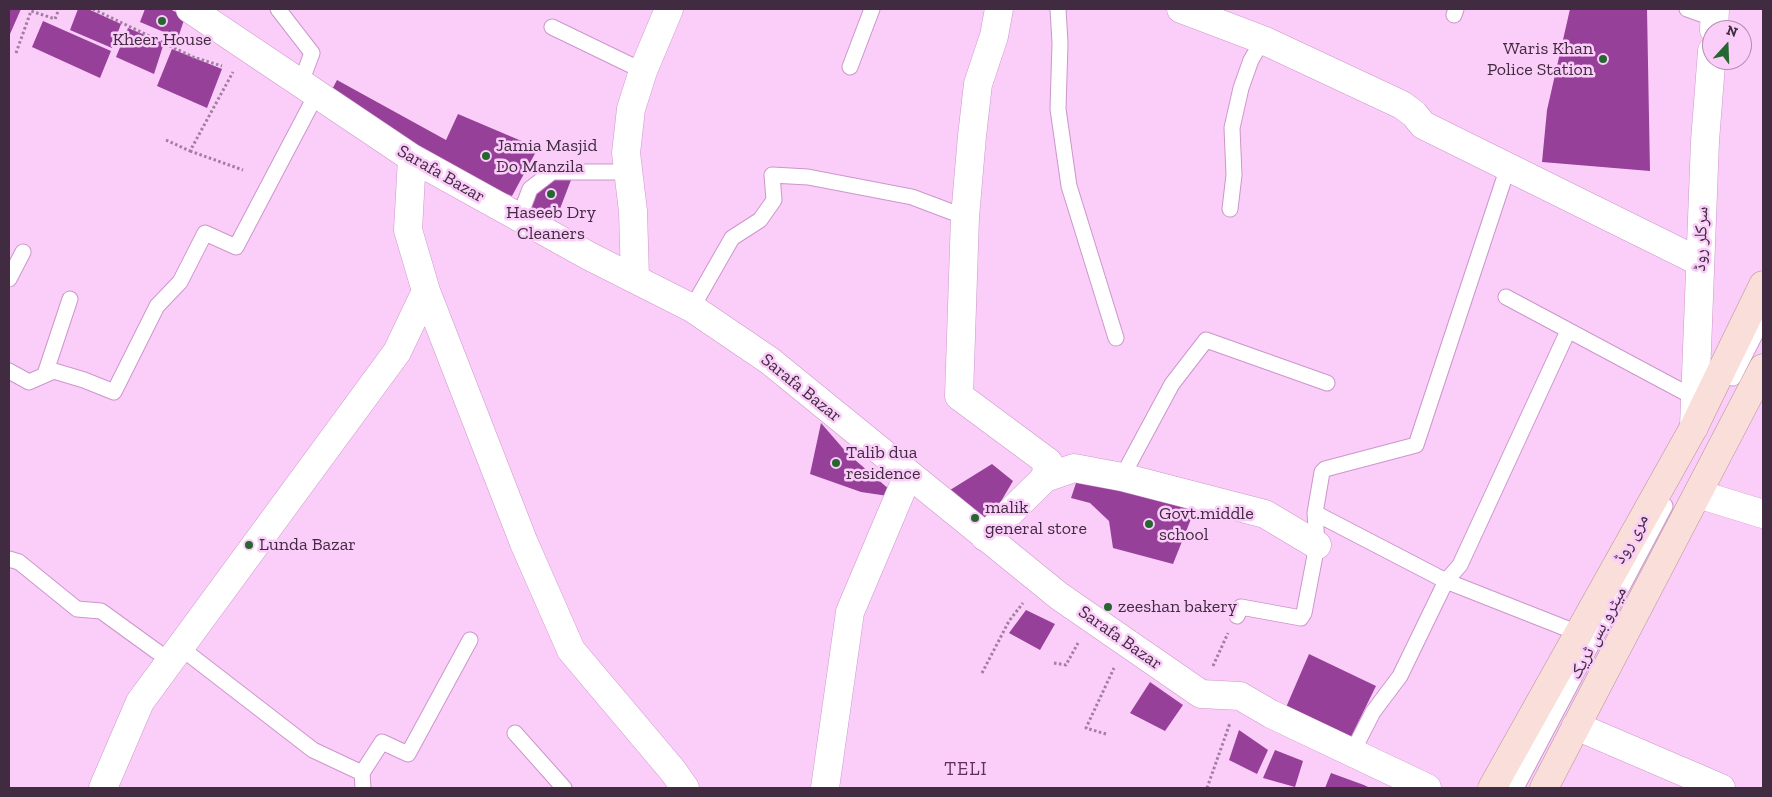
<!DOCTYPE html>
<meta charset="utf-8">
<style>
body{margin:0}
#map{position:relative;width:1772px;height:797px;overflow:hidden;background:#fbcefa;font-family:"Zilla Slab",serif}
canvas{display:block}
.frame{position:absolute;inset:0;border:10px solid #412b41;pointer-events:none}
.north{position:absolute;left:1702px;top:20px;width:50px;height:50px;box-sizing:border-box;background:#fbcefa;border:1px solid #b18db0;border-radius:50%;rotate:20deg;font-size:14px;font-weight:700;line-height:20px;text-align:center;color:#412b41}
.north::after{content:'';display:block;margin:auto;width:18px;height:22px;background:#266731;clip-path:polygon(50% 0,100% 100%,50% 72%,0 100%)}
</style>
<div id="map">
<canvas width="1772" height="797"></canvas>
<div class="frame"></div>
<div class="north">N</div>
</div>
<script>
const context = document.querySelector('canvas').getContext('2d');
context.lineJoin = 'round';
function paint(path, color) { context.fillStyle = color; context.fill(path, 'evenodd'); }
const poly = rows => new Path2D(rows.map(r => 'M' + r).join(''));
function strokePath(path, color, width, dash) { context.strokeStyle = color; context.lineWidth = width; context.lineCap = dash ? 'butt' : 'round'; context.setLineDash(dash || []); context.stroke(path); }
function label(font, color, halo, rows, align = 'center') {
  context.font = font + ' "Zilla Slab","Noto Naskh Arabic",serif'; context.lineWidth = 5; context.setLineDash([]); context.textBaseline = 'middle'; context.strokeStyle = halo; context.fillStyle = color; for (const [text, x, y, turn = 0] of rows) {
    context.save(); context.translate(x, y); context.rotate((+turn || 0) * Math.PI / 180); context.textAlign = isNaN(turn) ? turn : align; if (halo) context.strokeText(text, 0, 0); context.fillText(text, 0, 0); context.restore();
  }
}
paint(poly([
 [9,9,21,9,10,34,9,33],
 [78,9,88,9,121,24,112,48,70,30],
 [145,9,170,9,185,17,178,38,140,22],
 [1570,9,1647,9,1650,171,1542,162,1547,110],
 [43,21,111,51,100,78,32,47],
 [128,28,164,43,154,74,116,57],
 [172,49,222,69,207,108,157,86],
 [337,80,446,140,458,114,538,148,512,196,435,165,327,99],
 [545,178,571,180,553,227,529,207],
 [821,423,847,453,890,490,888,496,861,492,810,474],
 [992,464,1013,481,987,525,942,495],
 [1077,480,1195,509,1173,564,1113,548,1109,521,1090,503,1071,498],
 [1026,610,1055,624,1040,650,1009,633],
 [1309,654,1376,686,1349,741,1284,712],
 [1150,682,1183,705,1165,731,1130,713],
 [1239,730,1268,750,1257,774,1229,760],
 [1275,750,1303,761,1295,787,1263,778],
 [1331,773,1364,785,1370,788,1325,788]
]), '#974099');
const service = poly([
 [278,9,312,53,300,85],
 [1058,9,1060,43,1058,109,1069,186,1116,338],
 [1687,9,1715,19],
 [1454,15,1456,9],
 [552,27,643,71],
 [850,67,872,9],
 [1230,209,1234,175,1232,128,1241,88,1251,60,1263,40],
 [519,218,530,189,552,172,628,172],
 [9,279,23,252],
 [1506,297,1695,398],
 [692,308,732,238,760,220,774,200,772,175,808,177,912,197,965,217],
 [9,371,29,382,54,371,84,380,114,392,157,306,180,282,205,233,236,247,316,95],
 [45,374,70,299],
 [1733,378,1763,319],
 [1122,477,1172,384,1206,340,1327,383],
 [1315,513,1446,581,1578,633],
 [9,559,19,562,77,609,101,611,170,661],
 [1237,616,1241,607,1301,618,1304,613,1317,545,1315,513,1322,472,1325,469,1416,445,1508,167],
 [181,648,313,750,362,773,363,788],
 [515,733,564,788],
 [1352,753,1373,712,1400,676,1446,581,1460,565,1568,331],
 [362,773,382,742,408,754,470,640],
 [1516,788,1665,506]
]);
const minor = poly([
 [190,9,412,158,589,256,692,308,770,361,1059,596,1201,694,1240,696,1271,714,1427,788],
 [999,9,994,36,978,84,972,136,965,217,959,396,1048,462,1045,478],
 [1181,9,1263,40,1402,105,1414,114,1423,125,1700,262],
 [412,158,408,230,426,291,524,543,571,650,673,771,685,788],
 [635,278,633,211,626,153,631,109,643,71,669,9],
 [1698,494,1763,514],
 [985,537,1045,478,1074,468,1122,477,1265,514,1317,545],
 [1576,726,1721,788],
 [103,788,140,702,397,352,426,291],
 [825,788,850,612,908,475]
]);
const tertiary = poly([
 [1714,30,1715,9],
 [1694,427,1705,141,1712,51]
]);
const primary = poly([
 [1492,788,1694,427,1763,285],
 [1544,788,1763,368]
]);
strokePath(service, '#cc96cb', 17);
strokePath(minor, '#cc96cb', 29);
strokePath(tertiary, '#cc96cb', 29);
strokePath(primary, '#b79195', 29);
strokePath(poly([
 [93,9,193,57,222,66],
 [16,53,31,11,55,19,59,9],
 [166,140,190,151,233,72],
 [190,151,243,170],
 [1054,663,1066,665,1078,643],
 [1213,666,1228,633],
 [982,673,1009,621,1023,603],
 [1106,734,1086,728,1114,668],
 [1207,788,1230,723]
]), '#a07ea0', 3, [2.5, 2.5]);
strokePath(service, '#fff', 15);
strokePath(minor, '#fff', 28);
strokePath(tertiary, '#fff', 28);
strokePath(primary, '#fadeda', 28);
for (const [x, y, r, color] of [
 [162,21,5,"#266731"],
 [1603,59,5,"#266731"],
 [486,156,5,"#266731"],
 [551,194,5,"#266731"],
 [836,463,5,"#266731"],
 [975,518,5,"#266731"],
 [1149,524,5,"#266731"],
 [249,545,5,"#266731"],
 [1108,607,5,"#266731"]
]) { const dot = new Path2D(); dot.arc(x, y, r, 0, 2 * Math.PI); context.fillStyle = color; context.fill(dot); strokePath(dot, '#fbcefa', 2); }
label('18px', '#412b41', '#fbcefa', [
 ["Kheer House",162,40,"center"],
 ["Waris Khan",1593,49,"right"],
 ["Police Station",1593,70,"right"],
 ["Jamia Masjid",496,146],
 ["Do Manzila",496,167],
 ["Haseeb Dry",551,213,"center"],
 ["Cleaners",551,234,"center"],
 ["Talib dua",846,453],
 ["residence",846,474],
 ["malik",985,508],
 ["general store",985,529],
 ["Govt.middle",1159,514],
 ["school",1159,535],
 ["Lunda Bazar",259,545],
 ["zeeshan bakery",1118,607]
], 'left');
label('18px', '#412b41', '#fbcefa', [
 ["Sarafa Bazar",441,174,30],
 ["سرکلر روڈ",1701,239,-88],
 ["Sarafa Bazar",801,388,39],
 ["مری روڈ",1631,539,-61],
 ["میٹرو بس ٹریک",1598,633,-62],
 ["Sarafa Bazar",1120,638,35]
]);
context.letterSpacing = '1px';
label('19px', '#5f305f', '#fbcefa', [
 ["TELI",966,770]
]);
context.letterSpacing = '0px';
</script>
